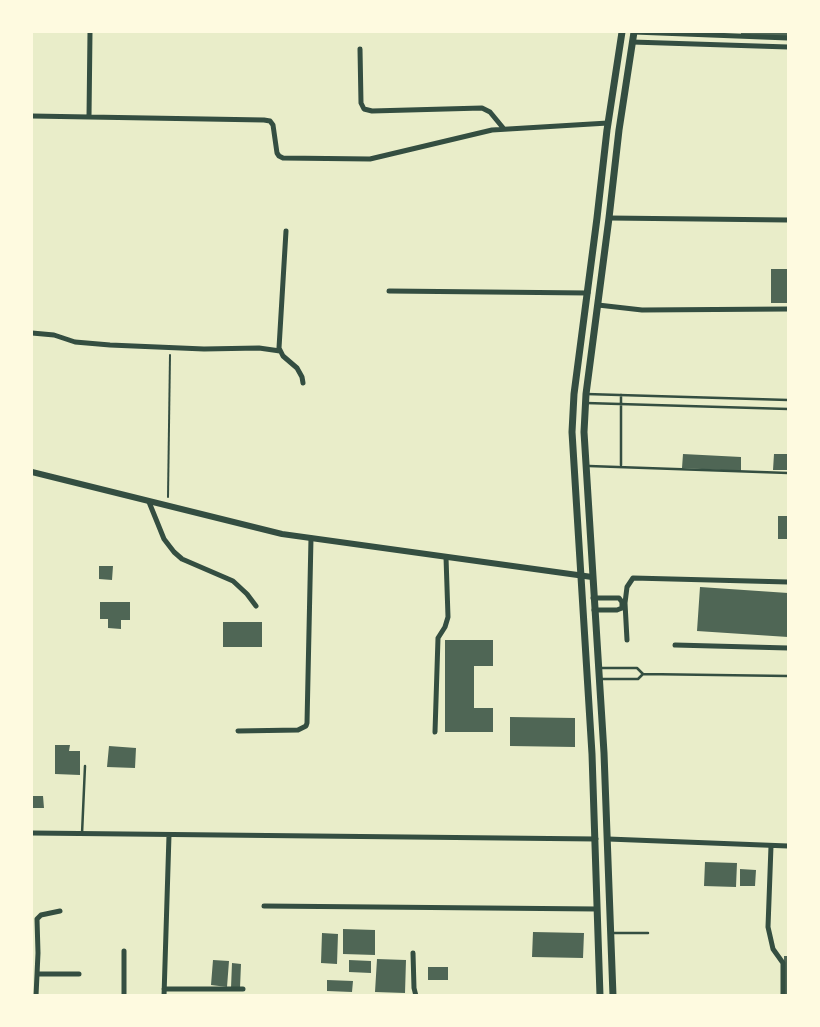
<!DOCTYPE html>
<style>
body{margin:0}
#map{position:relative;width:820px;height:1027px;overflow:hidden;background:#e9edc9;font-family:"Source Sans 3",sans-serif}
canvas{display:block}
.frame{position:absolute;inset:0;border:33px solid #fefae0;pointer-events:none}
</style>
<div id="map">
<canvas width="820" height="1027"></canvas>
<div class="frame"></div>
</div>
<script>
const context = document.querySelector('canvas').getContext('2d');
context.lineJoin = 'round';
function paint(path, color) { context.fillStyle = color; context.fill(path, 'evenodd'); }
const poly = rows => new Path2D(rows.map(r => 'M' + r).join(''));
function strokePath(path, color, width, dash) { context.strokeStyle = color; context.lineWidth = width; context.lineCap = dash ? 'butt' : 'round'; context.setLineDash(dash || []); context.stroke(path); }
paint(poly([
 [741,32,788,32,788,37,741,34],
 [771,269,788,269,788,303,771,303],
 [683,454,741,457,741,471,682,468],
 [774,454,788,454,788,470,773,470],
 [778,516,788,516,788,539,778,539],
 [99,566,113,566,112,580,99,579],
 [700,587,788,593,788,637,697,631],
 [100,602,130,602,130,620,121,620,121,629,108,628,108,619,100,619],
 [223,622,262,622,262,647,223,647],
 [445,640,493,640,493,666,474,666,474,708,493,708,493,732,445,732],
 [510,717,575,718,575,747,510,746],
 [55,745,70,745,69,751,80,751,80,775,55,774],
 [109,746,136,748,135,768,107,767],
 [32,796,43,796,44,808,32,808],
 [705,862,737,863,736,887,704,886],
 [740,869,756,870,755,886,740,886],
 [343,929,375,930,375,955,343,954],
 [533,932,584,933,583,958,532,957],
 [322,933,338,934,337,964,321,963],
 [784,956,788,956,788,996,784,996],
 [377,959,406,960,405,993,375,992],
 [213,960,229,961,227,987,211,985],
 [349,960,371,961,371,973,349,972],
 [232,963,241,964,240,988,231,988],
 [428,967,448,967,448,980,428,980],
 [327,980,353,981,352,992,327,991]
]), '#4f6655');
strokePath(poly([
 [168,497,170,355]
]), '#344e41', 2);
strokePath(poly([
 [586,394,788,400],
 [586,403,788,409],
 [621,465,621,395],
 [589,466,788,473],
 [643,674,788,676],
 [601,679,638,679,643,674,637,668,601,668],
 [82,834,85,766],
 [611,933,648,933]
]), '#344e41', 2.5);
strokePath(poly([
 [90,32,89,117,264,120,270,121,273,125,277,153,279,156,283,158,370,159,492,130,608,123],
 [634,32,788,38],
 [632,42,788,47],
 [360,49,361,103,364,109,372,111,482,108,490,112,504,129],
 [32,116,89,117],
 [609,218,788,220],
 [286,231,279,348,283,356,297,368,302,377,303,383],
 [389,291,588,293],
 [598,305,642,310,788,309],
 [32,333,54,335,75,342,110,345,204,349,259,348,280,351],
 [149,502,164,539,174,552,182,559,233,581,247,594,256,606],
 [593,598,619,598,622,602,622,608,617,610,594,610],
 [622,602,625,603,627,587,633,578,788,582],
 [625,603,627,640],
 [675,645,788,648],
 [238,731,298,730,306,726,307,723,311,538],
 [435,732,438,638,445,627,448,617,446,557],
 [32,833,596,839],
 [608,839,788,846],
 [771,846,768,927,773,949,783,963,783,996],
 [264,906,597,909],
 [413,953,414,988,416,996],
 [37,974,79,974],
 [164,989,243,989],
 [36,996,38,953,37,919,41,915,60,911],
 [124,996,124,951],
 [164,996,169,835]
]), '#344e41', 5);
strokePath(poly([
 [32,472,282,534,592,577]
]), '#344e41', 6);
strokePath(poly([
 [600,996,592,754,572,432,574,394,597,218,607,130,622,32],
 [613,996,604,753,584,432,586,394,609,218,619,130,634,32]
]), '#344e41', 7);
</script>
